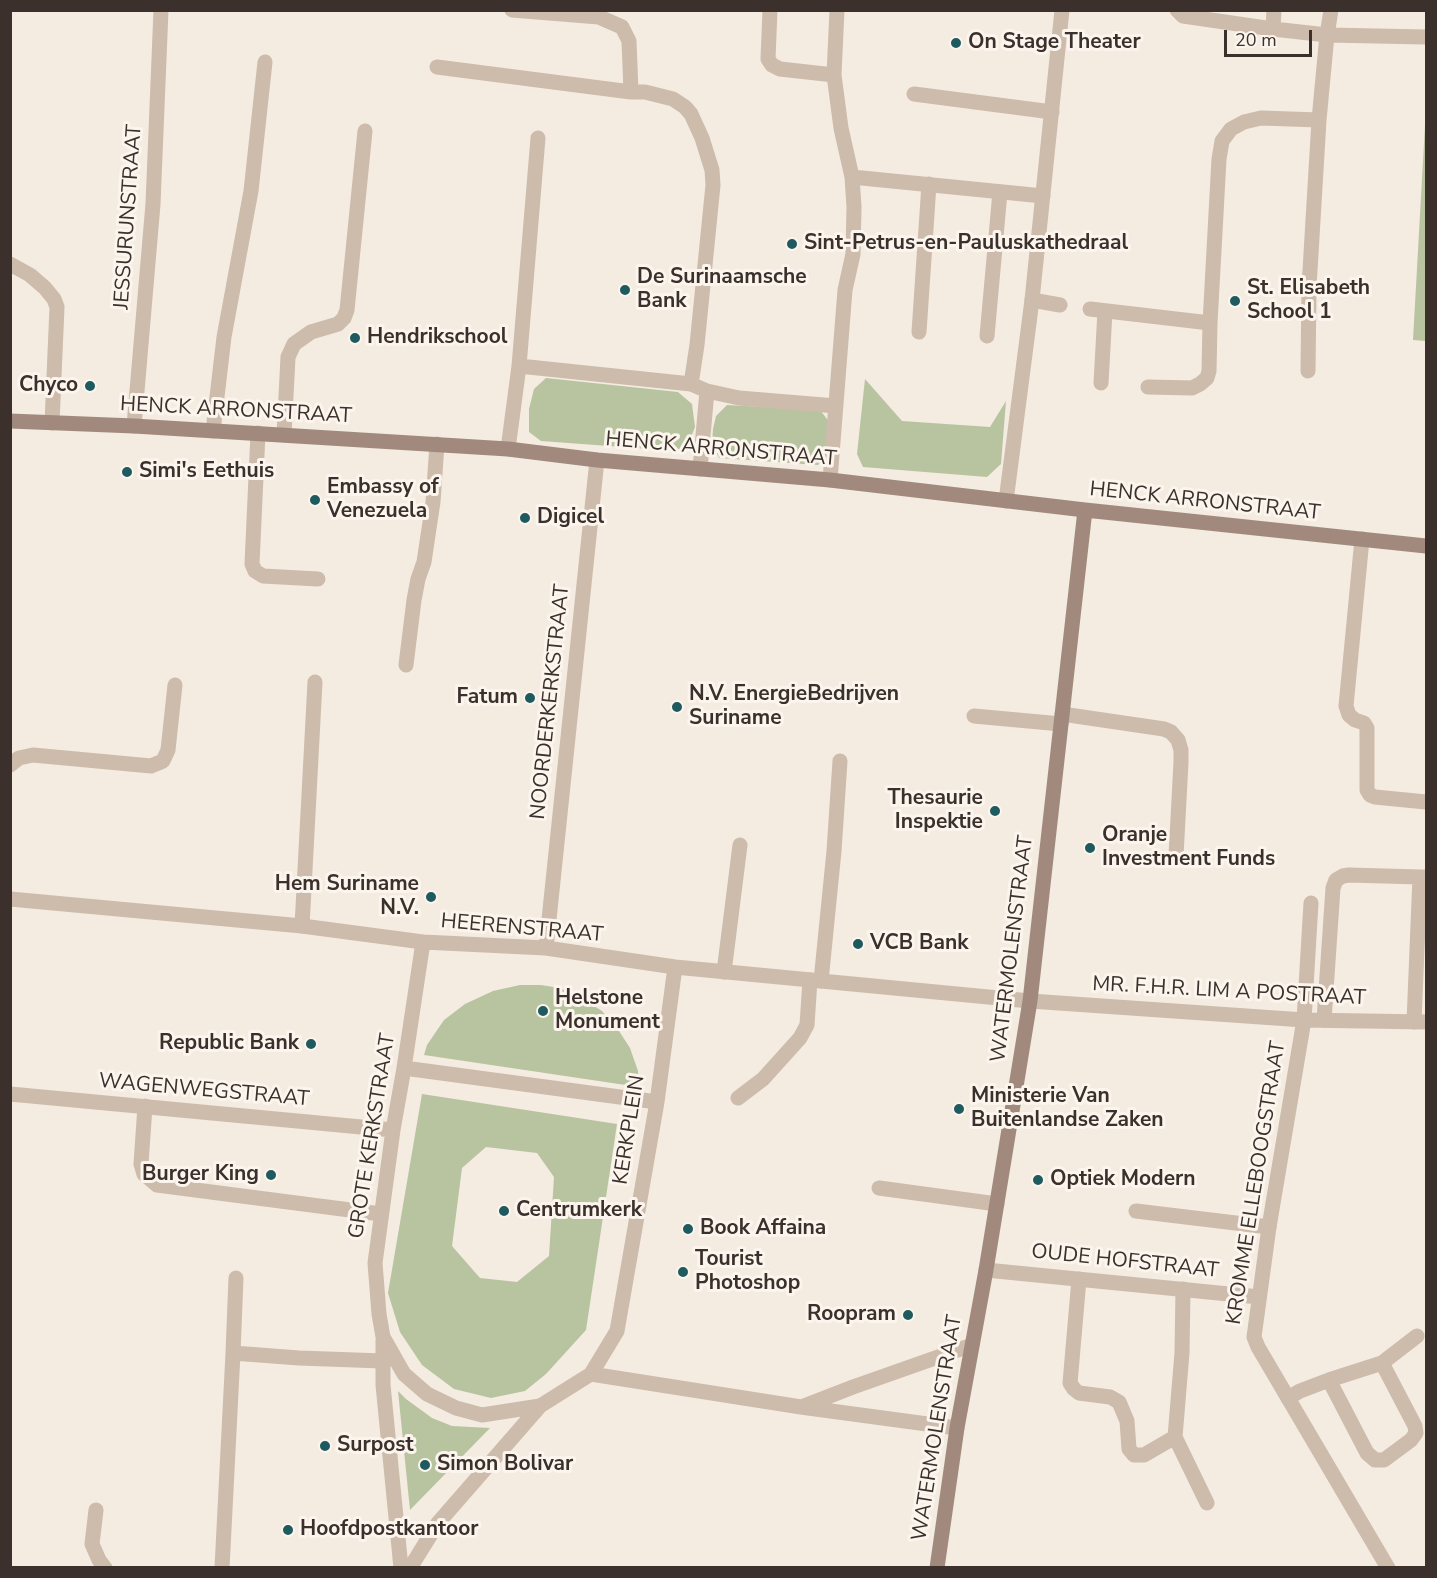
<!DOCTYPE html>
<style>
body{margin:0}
#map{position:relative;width:1437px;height:1578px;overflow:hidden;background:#f4ebe1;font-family:"Nunito Sans",sans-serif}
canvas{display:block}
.frame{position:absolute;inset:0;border:12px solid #3b302b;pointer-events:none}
.scale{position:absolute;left:1224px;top:30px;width:88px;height:27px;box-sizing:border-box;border:3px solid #3b302b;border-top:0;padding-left:8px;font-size:18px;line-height:21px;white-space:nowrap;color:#3b302b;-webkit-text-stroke:4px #fbf5ee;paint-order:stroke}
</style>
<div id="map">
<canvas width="1437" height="1578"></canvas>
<div class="frame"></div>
<div class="scale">20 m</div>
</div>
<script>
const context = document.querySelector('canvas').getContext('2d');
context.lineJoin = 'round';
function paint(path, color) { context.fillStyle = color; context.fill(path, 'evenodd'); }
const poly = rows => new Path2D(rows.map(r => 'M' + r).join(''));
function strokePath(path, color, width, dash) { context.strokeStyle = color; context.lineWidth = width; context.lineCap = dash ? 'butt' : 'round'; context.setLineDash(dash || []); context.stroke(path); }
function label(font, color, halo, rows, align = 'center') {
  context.font = font + ' "Nunito Sans",sans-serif'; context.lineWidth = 6; context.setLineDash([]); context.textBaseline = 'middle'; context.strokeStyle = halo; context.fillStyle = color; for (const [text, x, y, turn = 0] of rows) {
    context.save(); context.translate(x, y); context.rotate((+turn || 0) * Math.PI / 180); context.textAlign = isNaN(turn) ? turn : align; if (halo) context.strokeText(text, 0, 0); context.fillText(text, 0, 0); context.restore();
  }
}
paint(poly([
 [1426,107,1426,341,1413,340],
 [546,378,678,392,692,404,695,427,689,442,677,451,541,441,529,432,529,409,534,389],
 [865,379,902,421,990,427,1006,401,1001,464,987,477,863,467,857,454],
 [727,405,820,410,830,423,826,456,818,465,719,458,712,444,713,429,716,416],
 [520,985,541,985,560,988,583,999,602,1011,619,1031,630,1048,638,1071,639,1087,424,1055,427,1045,444,1020,465,1004,493,991],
 [422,1094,617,1124,586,1330,546,1374,525,1391,491,1398,454,1389,422,1365,400,1332,388,1293],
 [486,1147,537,1153,554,1177,549,1256,517,1282,480,1278,452,1246,462,1168],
 [398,1391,406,1399,432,1418,452,1426,490,1428,410,1510]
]), '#b8c4a0');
strokePath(poly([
 [512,10,599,17,622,27,629,41,631,92],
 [770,10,768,59,772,65,780,69,834,75],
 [1177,10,1183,16,1273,29],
 [1274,10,1273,29,1327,35,1331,10],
 [437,67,631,92,645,92,673,99,685,107,691,114,702,138,712,170,713,185,697,345,691,384],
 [914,94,1052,112],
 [1319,120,1327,35,1426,37],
 [852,177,1043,196],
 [10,264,30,275,45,288,54,299,57,307,52,423],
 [1032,300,1060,305],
 [1090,309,1210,323,1209,371,1207,378,1200,384,1192,388,1148,387],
 [1210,323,1219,159,1222,141,1231,129,1244,122,1261,118,1319,120,1309,287,1308,371],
 [919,332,929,184],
 [987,336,1000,192],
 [519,366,691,384,707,391,739,398,836,406],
 [1101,383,1105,311],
 [213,431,224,337,251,191,265,62],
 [258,433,252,564,255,571,263,576,318,579],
 [284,435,288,357,294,344,311,332,338,324,344,318,347,310,365,131],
 [508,449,519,366,538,138],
 [700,469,707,391],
 [830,480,845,290,853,254,854,207,852,177,841,128,834,75,837,10],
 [1362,539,1346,706,1349,715,1355,720,1364,723,1367,728,1367,790,1370,795,1375,797,1426,802],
 [406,665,414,600,418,579,424,562,433,502,437,444],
 [1062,714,1164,729,1171,732,1178,740,1181,750,1181,762,1176,856],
 [974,716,1061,724],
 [10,765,19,758,33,755,151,766,163,761,168,750,175,685],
 [302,926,315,682],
 [724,972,740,845],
 [821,981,834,851,840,761],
 [1304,1020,1311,903],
 [1324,1020,1333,888,1336,880,1343,876,1349,875,1420,877],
 [1414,1022,1420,877,1426,877],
 [738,1098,763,1079,800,1038,807,1025,810,980],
 [145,1106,141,1164,144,1174,157,1185,381,1214],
 [879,1188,997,1204],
 [1136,1211,1269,1227],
 [1079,1279,1070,1383,1074,1389,1079,1393,1110,1397,1119,1402,1127,1421,1129,1449,1134,1455,1144,1455,1175,1437],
 [1183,1289,1182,1353,1175,1437,1207,1503],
 [233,1353,236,1278],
 [1329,1380,1367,1453,1375,1460,1384,1460,1411,1440,1416,1433,1415,1426,1382,1363],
 [1288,1398,1300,1391,1329,1380,1382,1363,1417,1336],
 [96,1510,92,1544,99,1560,105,1568],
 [222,1568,233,1353,299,1358,383,1361]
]), '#cdbbac', 15);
strokePath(poly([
 [134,426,153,204,161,10],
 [1006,501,1032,300,1062,10],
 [10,899,302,926,423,942,546,948,675,967,1030,1001,1304,1020,1426,1022],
 [423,942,404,1068,393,1130,375,1263,379,1314,383,1337,404,1374,427,1394,456,1408,482,1415,540,1406,591,1374,617,1331,657,1102,675,967],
 [546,948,597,460],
 [1304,1020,1269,1227,1254,1337,1258,1347,1388,1568],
 [404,1068,657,1102],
 [10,1094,393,1130],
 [986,1270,1259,1297],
 [383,1340,383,1385,401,1568],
 [591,1374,801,1407,957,1428],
 [804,1406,853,1387,972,1345],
 [410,1568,438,1523,540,1406]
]), '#cdbbac', 15);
strokePath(poly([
 [10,421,134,426,508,449,597,460,830,480,1085,510,1426,546],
 [937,1568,957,1428,986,1270,1030,1001,1085,510]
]), '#a18a7d', 15);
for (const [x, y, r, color] of [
 [956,43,6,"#1f5a5e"],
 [792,244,6,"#1f5a5e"],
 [625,290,6,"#1f5a5e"],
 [1235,301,6,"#1f5a5e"],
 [355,338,6,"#1f5a5e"],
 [90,386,6,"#1f5a5e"],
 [127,472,6,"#1f5a5e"],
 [315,500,6,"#1f5a5e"],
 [525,518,6,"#1f5a5e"],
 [530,698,6,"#1f5a5e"],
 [677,707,6,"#1f5a5e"],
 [995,811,6,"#1f5a5e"],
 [1090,848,6,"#1f5a5e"],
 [431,897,6,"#1f5a5e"],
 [858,944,6,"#1f5a5e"],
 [543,1011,6,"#1f5a5e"],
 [311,1044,6,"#1f5a5e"],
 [959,1109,6,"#1f5a5e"],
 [271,1175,6,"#1f5a5e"],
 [1038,1180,6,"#1f5a5e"],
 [504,1211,6,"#1f5a5e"],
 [688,1229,6,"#1f5a5e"],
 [683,1272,6,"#1f5a5e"],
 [908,1315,6,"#1f5a5e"],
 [325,1446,6,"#1f5a5e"],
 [425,1465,6,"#1f5a5e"],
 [288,1530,6,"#1f5a5e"]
]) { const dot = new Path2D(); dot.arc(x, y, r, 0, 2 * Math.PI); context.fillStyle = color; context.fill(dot); strokePath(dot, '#fbf5ee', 2); }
label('bold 21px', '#3b302b', '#fbf5ee', [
 ["On Stage Theater",968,43],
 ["Sint-Petrus-en-Pauluskathedraal",804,244],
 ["De Surinaamsche",637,278],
 ["Bank",637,302],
 ["St. Elisabeth",1247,289],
 ["School 1",1247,313],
 ["Hendrikschool",367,338],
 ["Chyco",78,386,"right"],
 ["Simi's Eethuis",139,472],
 ["Embassy of",327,488],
 ["Venezuela",327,512],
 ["Digicel",537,518],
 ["N.V. EnergieBedrijven",689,695],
 ["Suriname",689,719],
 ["Fatum",518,698,"right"],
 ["Thesaurie",983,799,"right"],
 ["Inspektie",983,823,"right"],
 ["Oranje",1102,836],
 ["Investment Funds",1102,860],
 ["Hem Suriname",419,885,"right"],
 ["N.V.",419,909,"right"],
 ["VCB Bank",870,944],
 ["Helstone",555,999],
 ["Monument",555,1023],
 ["Republic Bank",299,1044,"right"],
 ["Ministerie Van",971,1097],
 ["Buitenlandse Zaken",971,1121],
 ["Burger King",259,1175,"right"],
 ["Optiek Modern",1050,1180],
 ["Centrumkerk",516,1211],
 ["Book Affaina",700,1229],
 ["Tourist",695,1260],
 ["Photoshop",695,1284],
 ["Roopram",896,1315,"right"],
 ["Surpost",337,1446],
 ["Simon Bolivar",437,1465],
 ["Hoofdpostkantoor",300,1530]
], 'left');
label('21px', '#3b302b', '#fbf5ee', [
 ["JESSURUNSTRAAT",129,217,-86],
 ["HENCK ARRONSTRAAT",236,411,3],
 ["HENCK ARRONSTRAAT",721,450,5],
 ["HENCK ARRONSTRAAT",1205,502,6],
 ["NOORDERKERKSTRAAT",551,702,-84],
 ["HEERENSTRAAT",522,929,5],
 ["WATERMOLENSTRAAT",1013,949,-83],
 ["MR. F.H.R. LIM A POSTRAAT",1229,992,3],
 ["WAGENWEGSTRAAT",204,1091,5],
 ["KERKPLEIN",630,1130,-81],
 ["GROTE KERKSTRAAT",373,1136,-81],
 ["KROMME ELLEBOOGSTRAAT",1257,1183,-81],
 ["OUDE HOFSTRAAT",1125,1262,6],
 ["WATERMOLENSTRAAT",938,1428,-81]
]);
</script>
